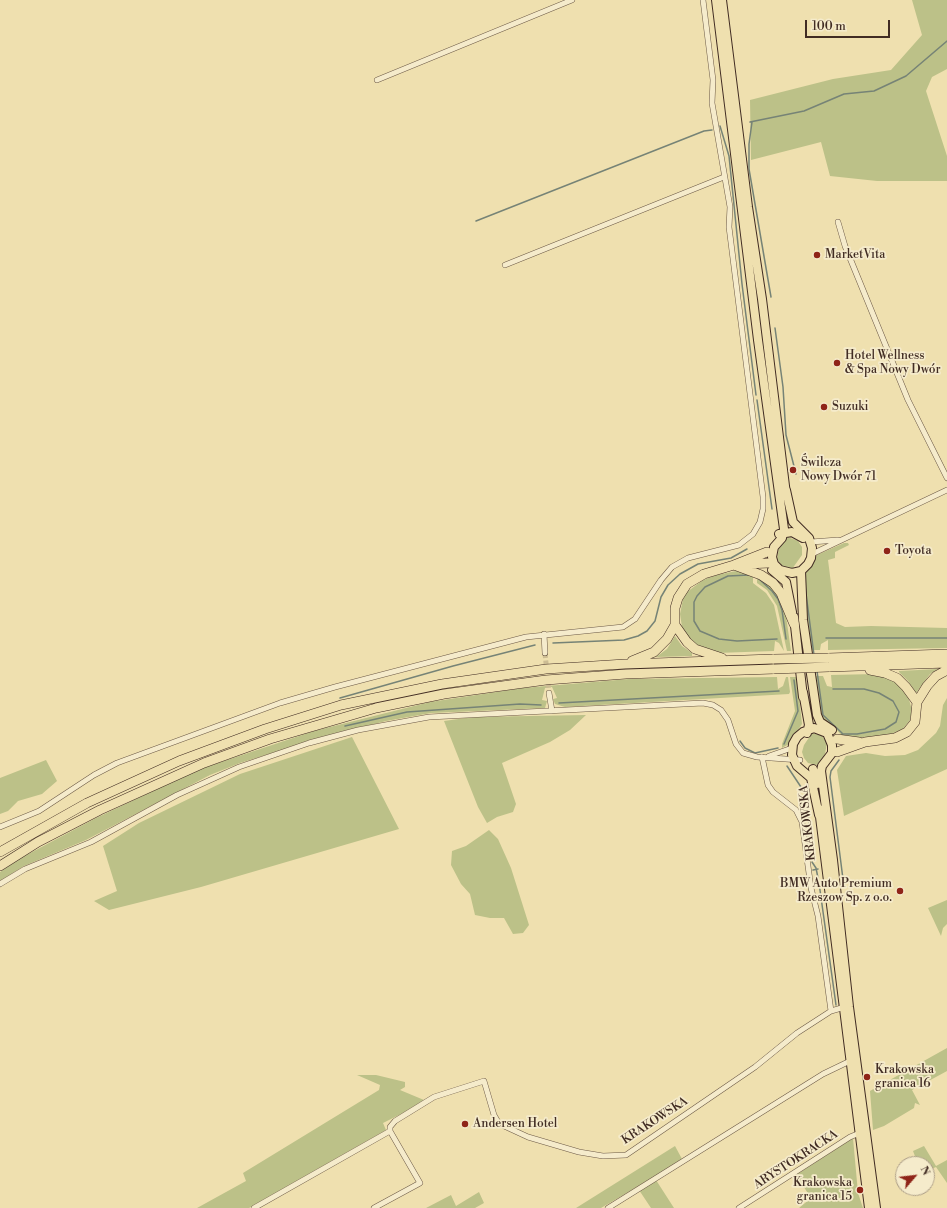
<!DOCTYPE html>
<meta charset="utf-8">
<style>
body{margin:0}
#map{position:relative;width:947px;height:1208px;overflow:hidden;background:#efe0af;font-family:"Libre Bodoni",serif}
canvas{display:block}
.north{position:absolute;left:895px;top:1156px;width:40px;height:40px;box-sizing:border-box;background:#f5ebcb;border:1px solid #ad9f88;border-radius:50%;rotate:62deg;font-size:11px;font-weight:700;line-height:16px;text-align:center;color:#412c23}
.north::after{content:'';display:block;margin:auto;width:14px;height:18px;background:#8f2418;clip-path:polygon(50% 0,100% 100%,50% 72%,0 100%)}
.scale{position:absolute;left:805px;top:20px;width:85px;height:18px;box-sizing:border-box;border:2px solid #412c23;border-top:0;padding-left:5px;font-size:12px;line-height:14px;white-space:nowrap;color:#412c23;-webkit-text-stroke:3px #f5ebcb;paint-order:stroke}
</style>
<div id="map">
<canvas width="947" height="1208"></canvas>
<div class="north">N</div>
<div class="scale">100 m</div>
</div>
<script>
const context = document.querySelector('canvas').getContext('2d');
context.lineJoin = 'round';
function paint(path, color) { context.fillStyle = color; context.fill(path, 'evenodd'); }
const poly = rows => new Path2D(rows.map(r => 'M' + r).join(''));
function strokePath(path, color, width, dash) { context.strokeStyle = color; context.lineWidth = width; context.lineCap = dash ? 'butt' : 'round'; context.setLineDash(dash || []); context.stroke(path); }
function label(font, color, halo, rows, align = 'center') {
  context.font = font + ' "Libre Bodoni",serif'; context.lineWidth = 3.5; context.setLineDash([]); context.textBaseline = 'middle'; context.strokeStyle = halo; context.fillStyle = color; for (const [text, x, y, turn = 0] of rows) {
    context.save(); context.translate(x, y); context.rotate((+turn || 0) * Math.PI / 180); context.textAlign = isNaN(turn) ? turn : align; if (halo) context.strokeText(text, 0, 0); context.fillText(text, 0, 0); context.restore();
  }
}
paint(poly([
 [912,0,947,0,947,69,932,77,926,91,947,156,947,181,877,181,830,176,821,142,751,160,750,100,833,79,891,70,922,35],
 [788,537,798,541,802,547,802,555,792,569,783,567,777,559,779,548],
 [844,543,848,543,849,545,835,552,835,558,828,560,836,623,845,627,871,626,947,628,947,648,828,650,828,640,821,644,820,650,811,650,803,577,817,555],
 [736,571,753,574,753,583,766,593,774,605,784,651,779,643,775,641,774,651,716,653,697,646,685,633,682,627,680,614,683,599,687,592,703,580,717,575],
 [757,575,770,583,785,609,791,651,787,651,777,606,767,590,757,583],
 [675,636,682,646,692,653,692,656,656,657,667,649],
 [938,669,930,674,916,693,908,681,899,672,899,671],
 [876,674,893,679,908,696,912,710,910,720,903,729,891,734,877,737,844,738,834,727,821,718,815,676,823,676,827,686,832,687,831,675],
 [777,677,778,689,783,686,786,677,788,677,790,692,789,694,565,707,555,704,553,699,557,698,552,687,545,688,542,700,547,701,545,708,431,713,386,721,317,739,240,763,210,775,86,840,24,866,0,881,0,872,19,859,96,818,174,781,203,768,314,731,430,702,523,688,629,679],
 [790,677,797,677,802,724,789,744,782,748,782,744,795,711],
 [947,698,947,769,844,816,837,770,846,756,866,753,885,756,905,755,918,750,936,733,940,726,943,705],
 [586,715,570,730,550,742,502,763,516,804,513,812,497,817,487,823,478,807,444,721,473,717],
 [812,733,822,736,827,743,825,754,817,765,808,763,804,758,802,752,804,745],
 [352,737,399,829,201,887,109,910,94,901,117,891,103,846,139,823,240,774],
 [46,760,57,781,42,794,18,801,8,811,0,814,0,778],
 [489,830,498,839,511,868,529,925,523,933,513,934,504,918,490,918,475,915,470,894,461,884,451,865,452,851,466,846],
 [947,900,947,924,943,928,941,936,928,908],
 [947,1048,947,1071,912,1090,920,1105,915,1103,914,1108,884,1126,873,1130,870,1091],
 [357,1075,376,1075,405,1082,405,1087,400,1090,424,1100,405,1112,383,1123,386,1130,249,1208,197,1208,246,1181,243,1173,379,1090,380,1085],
 [853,1138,858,1193,863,1208,799,1208,811,1198,796,1175],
 [675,1146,682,1159,654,1177,601,1208,576,1208],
 [924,1146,936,1166,947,1160,947,1183,936,1167,927,1171,927,1164,918,1164,913,1151],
 [656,1180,674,1208,651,1208,639,1190],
 [479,1192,484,1203,475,1208,426,1208,451,1195,456,1206]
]), '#bcc188');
strokePath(poly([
 [750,122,804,111,844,94,874,91,906,76,947,41],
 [752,122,749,144,749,169,771,297],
 [720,126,729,156,742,284,756,395],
 [476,221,704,131,712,130],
 [775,328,783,387,786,435,796,474],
 [757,400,772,509],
 [749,575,728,576,705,587,697,596,694,602,694,621,700,631,719,639,737,641,777,639],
 [759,579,772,591,778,599,782,610,786,639],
 [805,586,814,655],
 [826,638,947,638],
 [553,643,624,640,638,636,647,631,655,621,661,597,668,585,680,574,698,564,731,558,747,549],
 [817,671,823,715,842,733],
 [833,689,864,689,879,693,893,701,899,712,896,722,885,729,857,734,842,734],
 [340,698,453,666,535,645],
 [559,703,779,691],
 [345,726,407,712,520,704,541,705],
 [740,741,745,748,755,753,778,748],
 [784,744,798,711,794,680],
 [839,760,831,771,830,777,844,887],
 [787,766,805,793,810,829],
 [808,834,811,858],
 [812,862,816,868,819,883,836,1005],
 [813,870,818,869]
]), '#768376', 1.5);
strokePath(poly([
 [545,653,549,693]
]), '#ccbc93', 5, [5, 2.5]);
const street = poly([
 [377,80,572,0],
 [838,222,845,246,908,400,947,478],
 [505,265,724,177],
 [811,542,838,540],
 [812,554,947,490],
 [544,634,545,653],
 [549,693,552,711],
 [769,756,792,748],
 [762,757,768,785,773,792,796,810,802,822,811,888,818,916,831,1011],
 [0,827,39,811,94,775,117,763,280,703,335,687,526,637,623,627,635,619,661,580,672,567,688,558,739,545,753,534,760,522,763,509,763,497,729,227,730,207,712,103,713,80,703,0],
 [0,884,25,869,91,842,177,795,239,767,309,743,358,730,429,717,703,703,713,705,721,710,728,720,736,744,743,753,757,757,800,760],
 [254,1208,390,1131],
 [374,1208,420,1183,390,1131,390,1127,395,1121,434,1097,484,1081,494,1115,498,1122,502,1125,528,1137,579,1152,603,1156,626,1155,755,1067,797,1033,831,1011,845,1007],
 [608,1208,823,1074,850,1061],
 [739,1208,850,1137,862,1132]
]);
const primary = poly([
 [716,0,758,340,784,529,782,538,774,547,772,557,774,564,780,570,792,573,801,571,808,564,811,558,812,548,809,538,793,522,786,490],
 [722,0,748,207,762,299,786,494],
 [779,534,792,532,803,538],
 [772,570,786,582,792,612],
 [801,571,803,620,817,715,820,722,832,730],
 [794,617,803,697],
 [803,692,809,725,807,733],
 [813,769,817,784],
 [819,809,869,1208],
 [819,815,811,778,797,766,792,755,793,744,797,737,803,732,814,728,827,733,832,745,832,753,822,766,821,771,833,860,849,1007,876,1208]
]);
const highway = poly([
 [745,564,769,563],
 [734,565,761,575,773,583,781,593,794,624],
 [675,625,687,642,695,649,722,658],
 [828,658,947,654],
 [632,661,654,652,667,639,675,625,675,608,678,598,687,584,704,574,734,565,767,552],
 [829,667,947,663],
 [870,670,885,673,897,678,906,687,917,702],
 [837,739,859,742],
 [837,752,865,742,895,738,907,732,915,722,917,702,927,686,936,676,947,670],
 [0,852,87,803,179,761,265,729,341,705,442,684,546,669,625,664,774,659],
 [0,866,38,842,100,810,204,763,270,739,376,708,444,694,546,680,626,674,774,669]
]);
strokePath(street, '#6c5946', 6);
strokePath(primary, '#412c23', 10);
strokePath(highway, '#412c23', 10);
strokePath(street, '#f5ebcb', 5);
strokePath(primary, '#efe0af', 8);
strokePath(highway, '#efe0af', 9);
const highwayBridge = poly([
 [774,659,828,658],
 [774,669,829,667]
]);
strokePath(highwayBridge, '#412c23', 10, []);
strokePath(highwayBridge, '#efe0af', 9);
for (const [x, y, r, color] of [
 [817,255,4,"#8f2418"],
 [837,363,4,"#8f2418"],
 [824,407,4,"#8f2418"],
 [793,470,4,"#8f2418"],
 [887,551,4,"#8f2418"],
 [900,891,4,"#8f2418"],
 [867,1077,4,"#8f2418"],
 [465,1124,4,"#8f2418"],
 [860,1190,4,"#8f2418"]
]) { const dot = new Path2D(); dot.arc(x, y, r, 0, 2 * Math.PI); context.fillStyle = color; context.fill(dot); strokePath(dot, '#f5ebcb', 1.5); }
label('12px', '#412c23', '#f5ebcb', [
 ["MarketVita",825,255],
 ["Hotel Wellness",845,356],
 ["& Spa Nowy Dwór",845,370],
 ["Suzuki",832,407],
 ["Świlcza",801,463],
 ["Nowy Dwór 71",801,477],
 ["Toyota",895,551],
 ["BMW Auto Premium",892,884,"right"],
 ["Rzeszow Sp. z o.o.",892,898,"right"],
 ["Krakowska",875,1070],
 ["granica 16",875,1084],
 ["Andersen Hotel",473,1124],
 ["Krakowska",852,1183,"right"],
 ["granica 15",852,1197,"right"]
], 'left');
label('12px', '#412c23', '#f5ebcb', [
 ["KRAKOWSKA",808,823,-96],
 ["KRAKOWSKA",655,1121,-33],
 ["ARYSTOKRACKA",796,1160,-33]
]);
</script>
